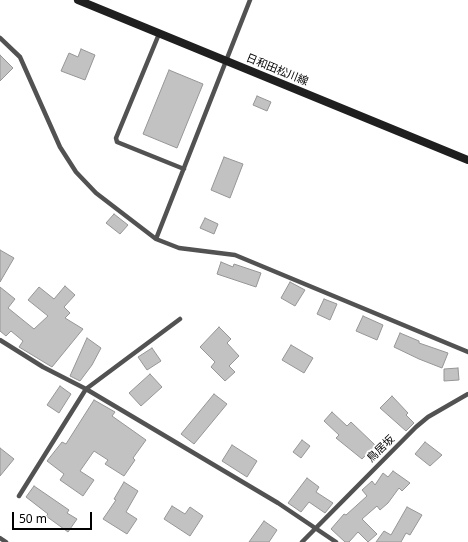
<!DOCTYPE html>
<meta charset="utf-8">
<style>
body{margin:0}
#map{position:relative;width:468px;height:542px;overflow:hidden;background:#fff;font-family:"Noto Sans",sans-serif}
canvas{display:block}
.scale{position:absolute;left:12px;top:512px;width:80px;height:18px;box-sizing:border-box;border:2px solid #000;border-top:0;padding-left:5px;font-size:12px;line-height:14px;white-space:nowrap;color:#000;-webkit-text-stroke:3px #fff;paint-order:stroke}
</style>
<div id="map">
<canvas width="468" height="542"></canvas>
<div class="scale">50 m</div>
</div>
<script>
const context = document.querySelector('canvas').getContext('2d');
context.lineJoin = 'round';
function paint(path, color) { context.fillStyle = color; context.fill(path, 'evenodd'); }
const poly = rows => new Path2D(rows.map(r => 'M' + r).join(''));
function strokePath(path, color, width, dash) { context.strokeStyle = color; context.lineWidth = width; context.lineCap = dash ? 'butt' : 'round'; context.setLineDash(dash || []); context.stroke(path); }
function label(font, color, halo, rows, align = 'center') {
  context.font = font + ' "Noto Sans","Noto Sans JP",sans-serif'; context.lineWidth = 4; context.setLineDash([]); context.textBaseline = 'middle'; context.strokeStyle = halo; context.fillStyle = color; for (const [text, x, y, turn = 0] of rows) {
    context.save(); context.translate(x, y); context.rotate((+turn || 0) * Math.PI / 180); context.textAlign = isNaN(turn) ? turn : align; if (halo) context.strokeText(text, 0, 0); context.fillText(text, 0, 0); context.restore();
  }
}
const building = poly([
 [81,49,95,55,85,80,61,71,69,53,78,57,81,49],
 [0,55,13,68,0,81,0,55],
 [169,70,203,84,177,148,143,134,169,70],
 [257,96,271,102,267,111,253,105,257,96],
 [224,157,243,164,230,198,211,190,224,157],
 [114,214,128,225,120,234,106,223,114,214],
 [205,218,218,224,214,234,200,228,205,218],
 [0,250,14,258,0,282,0,250],
 [221,262,233,267,234,264,261,273,256,287,217,274,221,262],
 [290,282,305,290,295,306,281,298,290,282],
 [65,286,75,295,64,307,70,313,65,318,83,329,52,367,19,347,23,341,11,331,6,336,0,331,0,287,15,299,8,308,34,329,48,316,28,300,39,287,54,299,65,286],
 [324,299,337,304,330,320,317,314,324,299],
 [363,316,383,325,377,340,356,331,363,316],
 [219,327,231,339,227,343,239,356,229,366,235,372,225,381,211,367,215,362,200,347,219,327],
 [400,333,419,341,419,343,448,353,442,368,419,359,394,347,400,333],
 [87,338,101,348,92,365,80,381,70,376,87,338],
 [291,345,313,358,304,373,282,360,291,345],
 [152,348,161,361,147,370,138,357,152,348],
 [458,368,459,380,444,381,444,369,458,368],
 [150,374,162,387,141,406,129,393,150,374],
 [60,386,71,394,59,413,47,405,60,386],
 [214,394,227,404,194,444,181,434,214,394],
 [392,396,408,413,406,415,414,423,406,431,380,408,392,396],
 [94,400,115,412,112,416,146,440,133,458,135,460,124,476,105,464,108,460,94,451,80,471,94,480,83,496,60,480,64,474,47,461,62,442,66,444,94,400],
 [332,412,347,426,351,422,375,445,362,459,336,438,339,435,324,421,332,412],
 [302,440,310,446,301,458,293,452,302,440],
 [425,442,442,455,430,466,415,454,425,442],
 [232,445,257,461,247,477,222,461,232,445],
 [0,448,14,459,0,476,0,448],
 [393,471,410,483,402,491,399,488,388,503,380,510,377,506,362,519,377,534,368,542,358,532,349,542,345,542,331,529,344,514,346,515,367,496,362,490,372,481,375,485,383,473,388,477,393,471],
 [307,478,319,487,316,492,333,503,325,513,309,502,301,512,288,503,307,478],
 [124,482,138,491,126,512,137,519,127,534,103,519,116,500,114,499,124,482],
 [34,486,69,510,67,513,77,519,68,532,46,516,48,514,26,497,34,486],
 [172,506,185,514,190,507,203,516,190,536,164,519,172,506],
 [407,507,422,515,410,535,406,533,401,542,376,542,384,531,391,535,407,507],
 [264,521,277,530,269,542,249,542,264,521]
]);
paint(building, '#c2c2c2');
strokePath(building, '#969696', 1);
strokePath(poly([
 [159,34,116,138,117,142,184,169],
 [0,38,20,57,60,147,76,172,96,193,156,239,179,248,235,255,468,352],
 [156,239,250,0],
 [0,340,43,367,86,389,278,503,336,542],
 [19,496,86,389,180,319],
 [0,538,6,542],
 [302,542,416,427,428,417,468,394]
]), '#525252', 4.5);
strokePath(poly([
 [78,0,468,160]
]), '#1f1f1f', 8);
label('11px', '#000', '#fff', [
 ["日和田松川線",277,70,22],
 ["鳥居坂",381,449,-44]
]);
</script>
